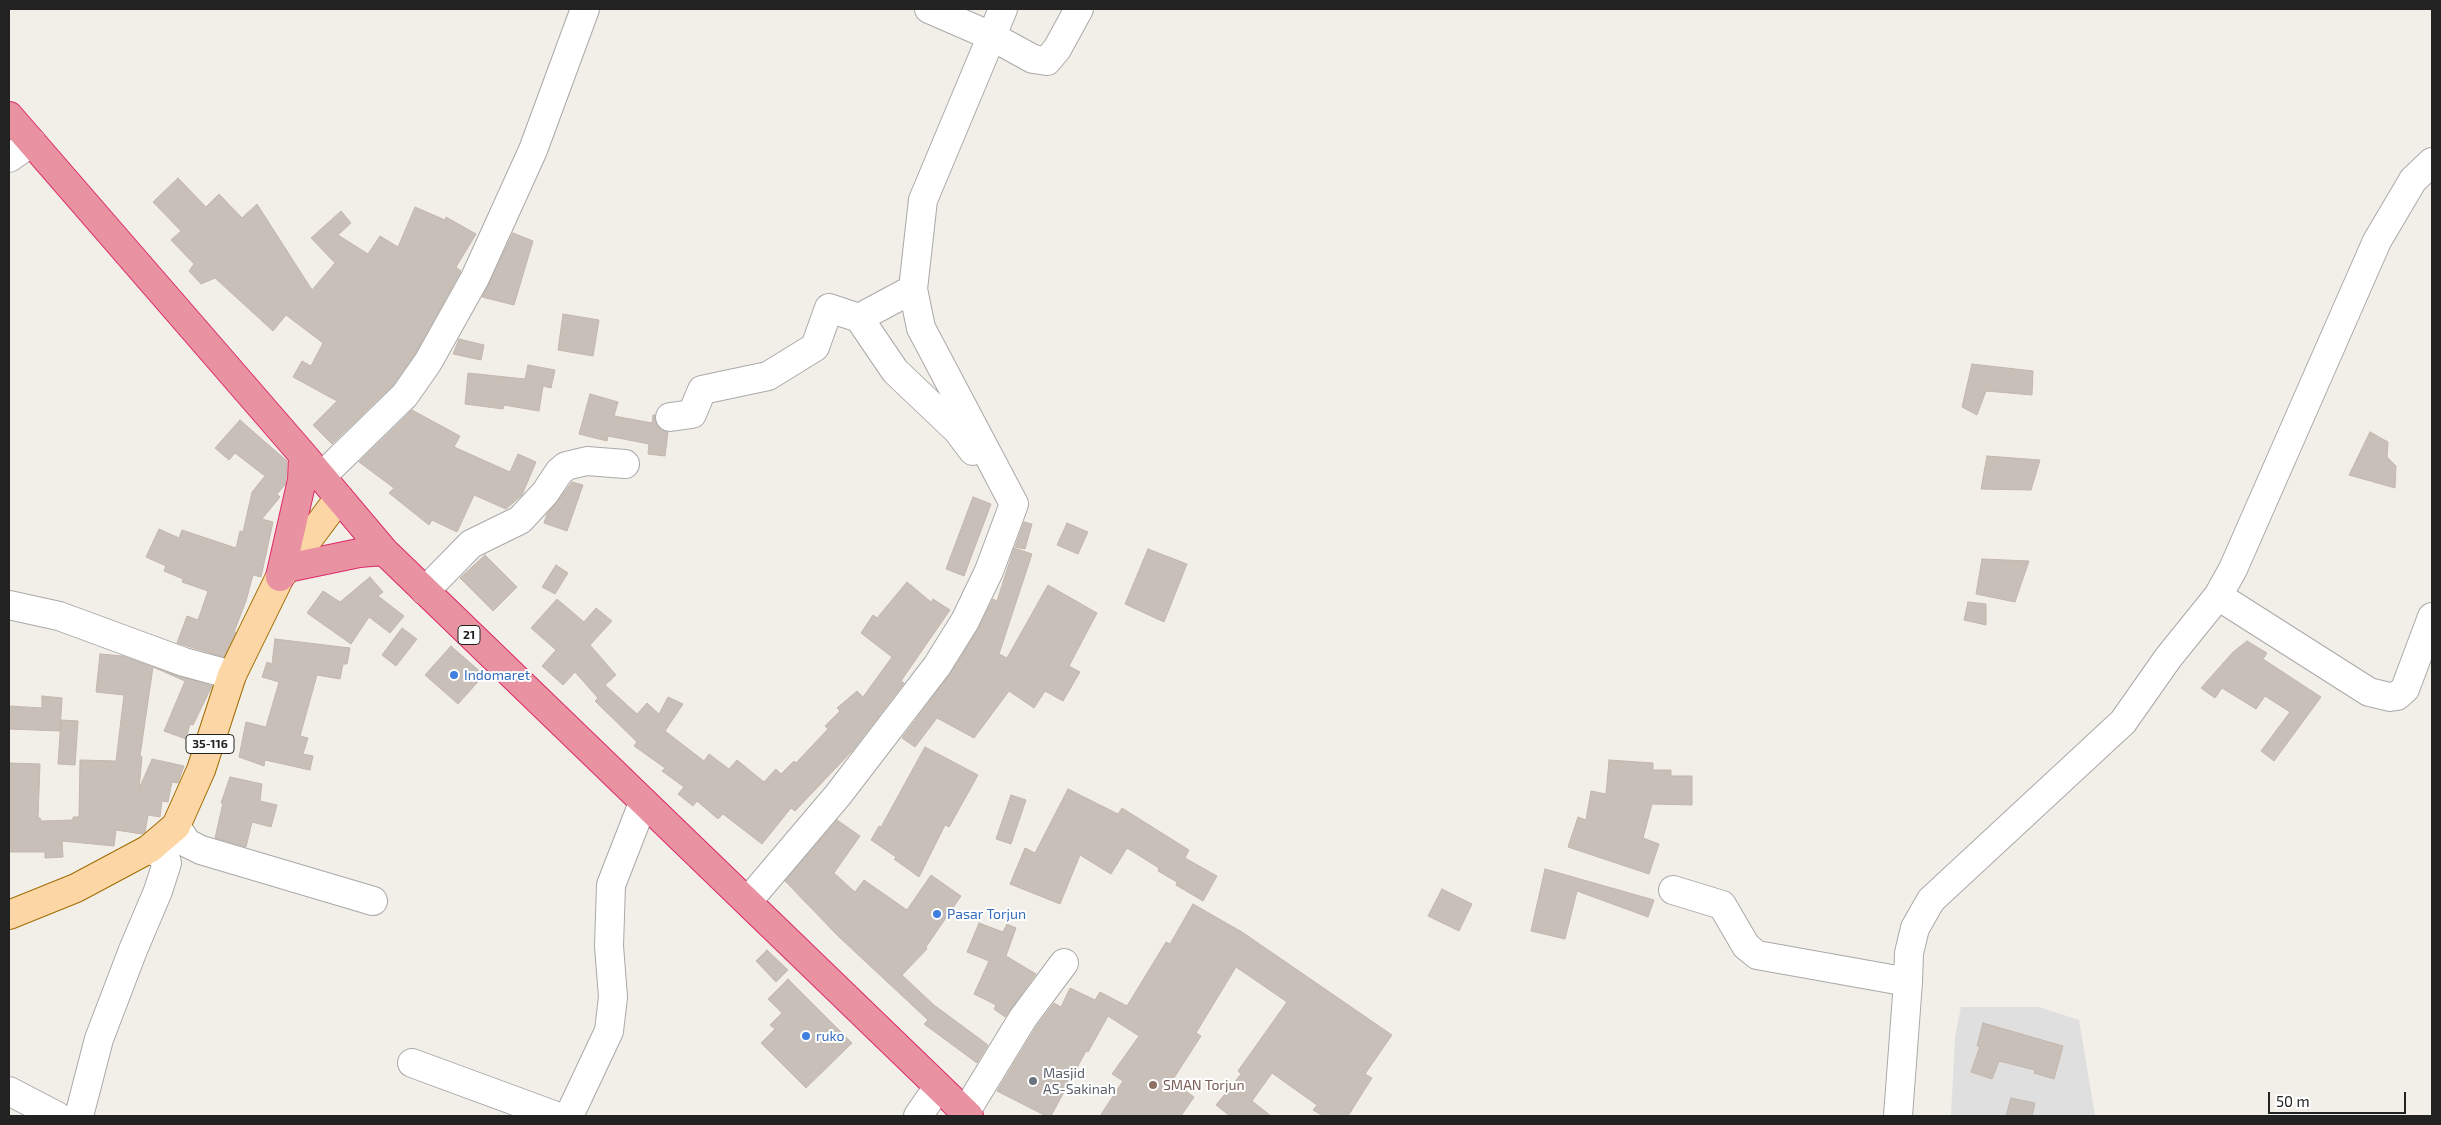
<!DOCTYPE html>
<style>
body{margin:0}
#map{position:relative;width:2441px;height:1125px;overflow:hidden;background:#f2efe9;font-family:"Exo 2",sans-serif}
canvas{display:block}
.frame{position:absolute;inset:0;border:10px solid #222;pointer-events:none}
.scale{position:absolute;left:2268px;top:1092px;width:138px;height:22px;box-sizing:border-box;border:2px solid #222;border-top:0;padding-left:6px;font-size:15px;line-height:18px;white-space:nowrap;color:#222;-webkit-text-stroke:4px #fff;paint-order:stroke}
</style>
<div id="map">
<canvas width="2441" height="1125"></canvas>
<div class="frame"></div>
<div class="scale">50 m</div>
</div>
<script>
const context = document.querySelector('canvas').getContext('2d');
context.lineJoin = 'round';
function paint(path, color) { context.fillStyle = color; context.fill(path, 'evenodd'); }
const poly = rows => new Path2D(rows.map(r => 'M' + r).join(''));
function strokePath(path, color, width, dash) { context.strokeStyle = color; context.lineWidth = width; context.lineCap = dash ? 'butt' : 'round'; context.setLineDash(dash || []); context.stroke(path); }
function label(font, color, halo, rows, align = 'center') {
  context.font = font + ' "Exo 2",sans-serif'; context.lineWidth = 4; context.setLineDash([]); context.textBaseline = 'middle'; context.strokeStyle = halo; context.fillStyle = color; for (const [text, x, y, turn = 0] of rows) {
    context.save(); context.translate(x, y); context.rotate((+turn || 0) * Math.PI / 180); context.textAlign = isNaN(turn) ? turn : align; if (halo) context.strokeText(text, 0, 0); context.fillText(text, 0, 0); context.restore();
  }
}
paint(poly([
 [1961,1007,2039,1007,2079,1020,2095,1116,1951,1116,1955,1037]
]), '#e0dfdf');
const building = poly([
 [178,178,206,207,219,194,242,218,257,204,312,290,335,263,311,238,341,211,351,223,338,235,368,254,380,236,398,247,415,207,445,220,446,217,476,234,456,267,461,271,415,354,393,385,332,444,313,425,337,401,293,377,302,361,311,366,323,343,286,315,273,331,215,278,201,284,189,271,194,264,171,240,181,231,153,202,178,178],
 [513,233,533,241,514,305,482,297,513,233],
 [563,314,599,320,593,356,558,350,563,314],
 [459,339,484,345,481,360,453,354,459,339],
 [1972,364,2033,371,2032,395,1986,391,1977,415,1962,407,1972,364],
 [528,365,555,370,551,388,543,386,539,411,504,405,503,409,465,404,468,373,525,379,528,365],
 [590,394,618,402,614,416,652,423,653,415,655,415,657,426,668,432,665,456,648,454,649,444,608,436,607,441,579,434,590,394],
 [412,410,460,436,454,447,510,472,518,454,536,462,522,495,506,509,474,495,457,532,432,520,429,525,389,493,394,488,359,462,412,410],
 [240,420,287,461,286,478,285,485,277,494,280,497,262,519,273,522,261,577,253,575,246,601,234,632,236,632,224,657,177,643,187,616,198,620,208,591,182,582,183,579,164,571,166,566,146,557,159,529,179,538,182,530,236,548,240,531,243,532,252,492,265,476,235,453,229,460,215,448,240,420],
 [2370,432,2388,442,2387,457,2396,466,2395,488,2349,475,2370,432],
 [1987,456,2040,460,2031,490,1981,489,1987,456],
 [572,482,583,485,567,531,544,523,547,514,572,482],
 [973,497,991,504,964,576,946,569,973,497],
 [1024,522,1032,524,1025,549,1015,547,1024,522],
 [1067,523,1088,532,1078,554,1057,545,1067,523],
 [1014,548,1032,554,999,654,1007,658,1048,585,1097,613,1069,666,1080,672,1063,701,1045,691,1034,708,1009,691,974,738,937,718,915,747,902,738,950,674,978,629,993,599,997,601,1014,548],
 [1148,549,1187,564,1164,622,1125,604,1148,549],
 [485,555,517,587,493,611,460,578,485,555],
 [1982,559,2029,561,2015,602,1976,594,1982,559],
 [556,565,568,573,555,594,542,587,556,565],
 [370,577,383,592,378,596,404,616,390,633,369,617,351,644,307,613,323,591,340,602,370,577],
 [907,582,931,602,933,599,950,610,901,681,904,683,852,751,795,811,791,808,762,844,723,814,718,819,697,801,693,806,678,794,684,787,662,771,665,768,634,746,637,742,595,701,598,698,575,672,563,685,542,666,556,650,531,628,557,599,584,622,596,608,612,621,590,645,616,675,605,685,637,714,647,703,659,714,668,697,683,704,665,731,704,761,709,754,729,769,737,760,764,782,776,769,781,774,794,761,796,763,828,729,825,726,840,711,837,708,857,691,863,697,892,657,861,633,873,615,877,618,907,582],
 [1968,602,1986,604,1986,625,1964,620,1968,602],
 [402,628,417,639,396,666,382,655,402,628],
 [275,639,350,648,347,664,343,664,340,679,317,675,300,736,308,738,303,754,313,756,310,770,265,760,264,766,239,757,246,722,266,727,279,682,262,677,267,662,272,664,275,639],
 [2247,641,2267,653,2263,659,2321,697,2274,761,2261,751,2290,712,2265,696,2256,709,2222,688,2215,698,2201,688,2233,652,2247,641],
 [451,646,484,675,458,704,425,675,451,646],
 [100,654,123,656,153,667,140,756,142,757,139,789,152,759,184,766,178,783,172,782,168,802,162,801,160,817,148,815,145,832,142,834,116,830,114,846,62,841,63,857,45,858,45,852,9,852,9,763,40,764,38,818,40,818,41,821,73,820,73,817,79,817,80,760,116,761,124,695,96,692,100,654],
 [153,667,212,686,193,725,190,724,186,739,164,731,185,681,153,667],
 [42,696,62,698,60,731,9,729,9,706,42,708,42,696],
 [61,720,78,721,75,765,58,764,61,720],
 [925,747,978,775,949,827,945,825,919,877,894,859,896,857,871,840,879,826,881,827,925,747],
 [1609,760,1653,763,1653,770,1671,770,1671,776,1692,776,1692,805,1652,804,1643,838,1659,844,1649,874,1568,847,1578,817,1586,820,1591,791,1606,794,1609,760],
 [230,777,262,784,260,801,277,805,271,827,252,822,246,847,215,838,223,803,221,803,230,777],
 [1068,789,1118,814,1122,808,1189,850,1185,858,1217,876,1203,901,1176,885,1177,882,1158,871,1159,868,1127,848,1111,874,1080,855,1060,904,1010,884,1025,848,1035,853,1068,789],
 [1011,795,1026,800,1011,844,996,839,1011,795],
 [837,820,860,836,834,873,855,892,864,880,907,910,931,875,961,896,926,947,927,949,902,975,934,1005,988,1045,977,1063,924,1024,928,1020,838,936,785,881,837,820],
 [1545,869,1654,900,1648,917,1577,891,1565,939,1531,931,1545,869],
 [1442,889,1472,904,1459,931,1428,916,1442,889],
 [1193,904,1242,932,1392,1035,1365,1074,1372,1078,1348,1116,1323,1116,1313,1110,1317,1105,1272,1073,1252,1101,1271,1116,1230,1116,1216,1105,1241,1074,1238,1071,1287,1002,1236,967,1196,1033,1201,1036,1172,1081,1194,1097,1181,1116,1100,1116,1123,1081,1112,1074,1139,1036,1108,1016,1088,1052,1086,1051,1051,1116,1046,1116,997,1091,1036,1027,1054,1003,1061,1007,1070,988,1095,1000,1100,992,1127,1006,1166,942,1170,944,1193,904],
 [979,923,1003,932,1007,924,1016,928,1006,956,1036,974,1005,1017,994,1009,996,1005,974,994,989,961,967,952,979,923],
 [767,950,788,970,776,982,756,961,767,950],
 [788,979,852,1043,806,1088,761,1043,775,1029,770,1025,782,1013,768,999,788,979],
 [1983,1023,2063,1046,2054,1079,2034,1073,2035,1070,1999,1061,1992,1079,1971,1072,1980,1046,1977,1046,1983,1023],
 [2011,1098,2035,1103,2032,1116,2006,1116,2011,1098]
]);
paint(building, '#c7bfb8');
strokePath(building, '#c4b6ab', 1);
const minor = poly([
 [929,9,991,36,1033,59,1047,61,1057,49,1079,9],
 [9,158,32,142],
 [913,289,859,318,895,371,957,430,973,451],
 [670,417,692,414,702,390,768,376,815,347,829,308,859,318],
 [322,476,405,395,428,362,475,278,533,150,585,9],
 [425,591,471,544,520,520,545,493,559,472,566,466,587,461,625,464],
 [2218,596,2369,692,2390,697,2397,696,2405,689,2432,617],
 [9,605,59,616,184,662,232,675],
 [176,826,187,843,201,850,373,901],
 [1673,890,1722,905,1746,946,1757,955,1908,982,1909,953,1915,928,1931,900,2123,722,2168,658,2218,596,2233,569,2377,241,2413,180,2432,162],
 [748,901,838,795,937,666,965,621,989,571,1014,504,921,328,913,289,923,200,1003,9],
 [412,1063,556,1116],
 [9,1091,57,1116],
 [965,1113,1023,1018,1064,963],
 [79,1116,99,1039,133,950,158,891,167,863,165,856,149,849],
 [569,1116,609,1031,613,997,609,946,611,885,643,803],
 [918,1116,938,1087],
 [1898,1116,1908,982]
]);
const major = poly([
 [9,915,76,888,149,849,176,826,201,770,232,675,280,577,339,498]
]);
const highway = poly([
 [9,116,303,455,384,551,969,1116],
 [287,568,359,553,384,551],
 [280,577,302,480,303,455]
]);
strokePath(minor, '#a9a9a9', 30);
strokePath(major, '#a06b00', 30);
strokePath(highway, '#dc2a67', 30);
strokePath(minor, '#fff', 28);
strokePath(major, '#fcd6a4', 28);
strokePath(highway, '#e892a2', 28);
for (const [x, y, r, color] of [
 [454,675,5,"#3f7fe0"],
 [937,914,5,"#3f7fe0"],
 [806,1036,5,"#3f7fe0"],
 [1033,1081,5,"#6b7280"],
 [1153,1085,5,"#8d6e63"]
]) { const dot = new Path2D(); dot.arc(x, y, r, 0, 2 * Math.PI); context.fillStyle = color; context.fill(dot); strokePath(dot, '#fff', 2); }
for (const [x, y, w] of [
 [469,635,22],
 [210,744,48]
]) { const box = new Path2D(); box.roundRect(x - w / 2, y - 9.5, w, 19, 4); context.fillStyle = '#fff'; context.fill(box); strokePath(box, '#222', 1); }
label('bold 12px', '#222', null, [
 ["21",469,635],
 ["35-116",210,744]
]);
label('14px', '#366cbe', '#fff', [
 ["Indomaret",464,675],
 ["Pasar Torjun",947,914],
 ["ruko",816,1036]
], 'left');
label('14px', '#5b616d', '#fff', [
 ["Masjid",1043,1073],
 ["AS-Sakinah",1043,1089]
], 'left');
label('14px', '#785e54', '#fff', [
 ["SMAN Torjun",1163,1085]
], 'left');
</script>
